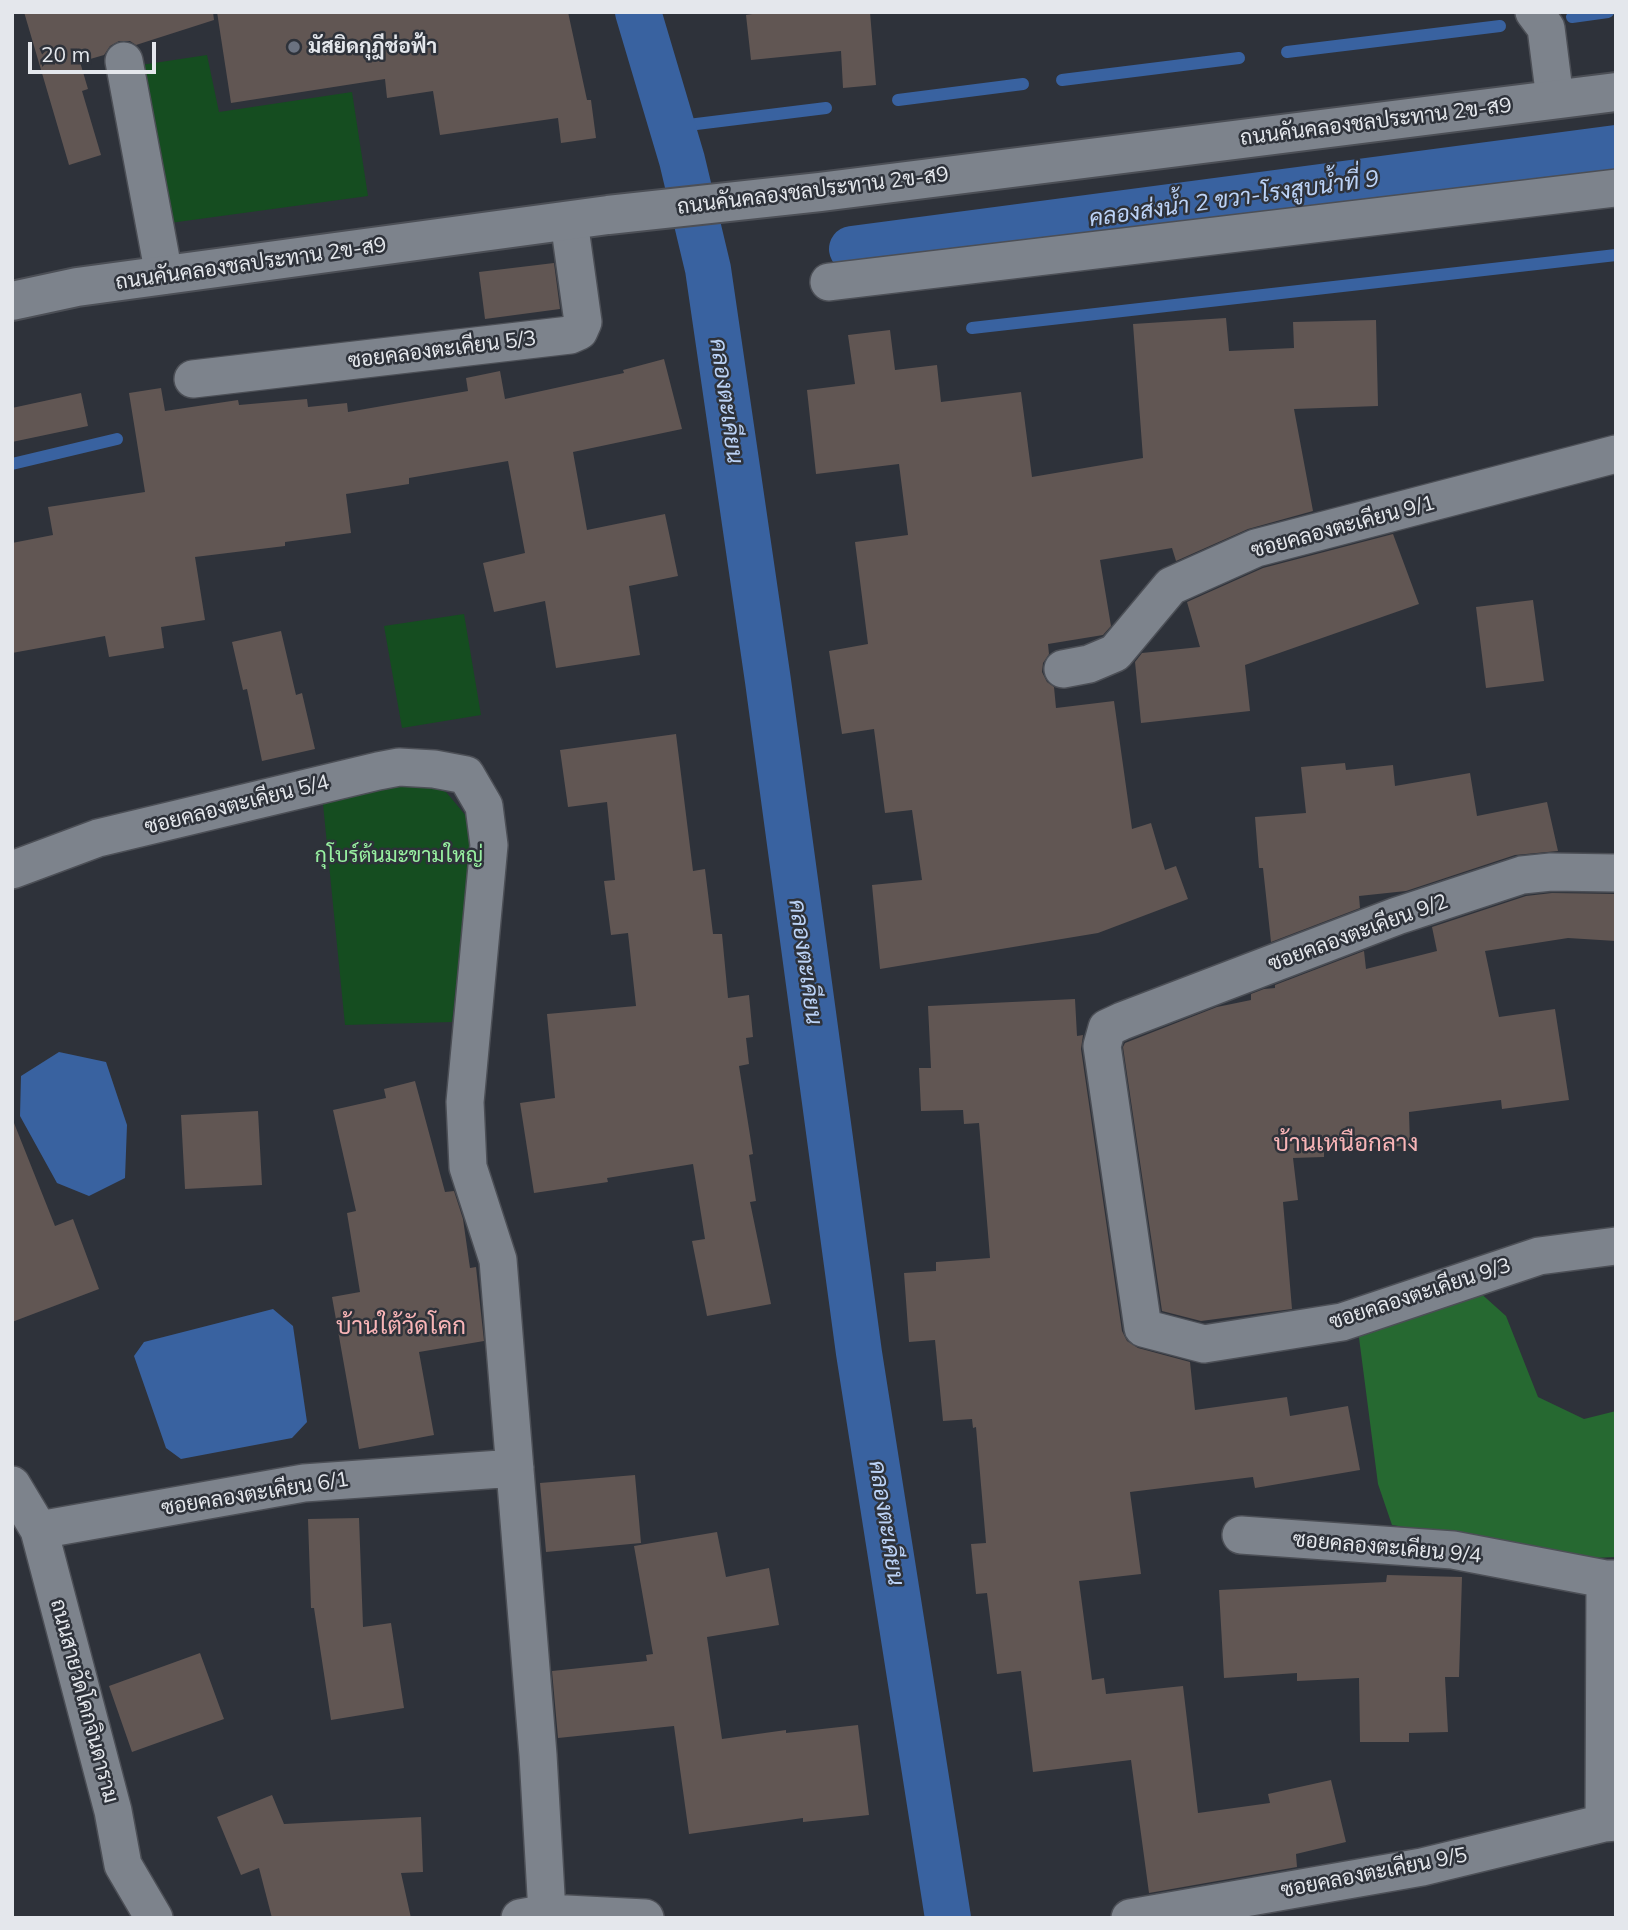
<!DOCTYPE html>
<meta charset="utf-8">
<style>
body{margin:0}
#map{position:relative;width:1628px;height:1930px;overflow:hidden;background:#2e323a;font-family:Mulish,sans-serif}
canvas{display:block}
.frame{position:absolute;inset:0;border:14px solid #e4e7ec;pointer-events:none}
.scale{position:absolute;left:28px;top:42px;width:128px;height:32px;box-sizing:border-box;border:4px solid #e4e7ec;border-top:0;padding-left:9px;font-size:21px;line-height:24px;white-space:nowrap;color:#e4e7ec;-webkit-text-stroke:5px #2e323a;paint-order:stroke}
</style>
<div id="map">
<canvas width="1628" height="1930"></canvas>
<div class="frame"></div>
<div class="scale">20 m</div>
</div>
<script>
const context = document.querySelector('canvas').getContext('2d');
context.lineJoin = 'round';
function paint(path, color) { context.fillStyle = color; context.fill(path, 'evenodd'); }
const poly = rows => new Path2D(rows.map(r => 'M' + r).join(''));
function strokePath(path, color, width, dash) { context.strokeStyle = color; context.lineWidth = width; context.lineCap = dash ? 'butt' : 'round'; context.setLineDash(dash || []); context.stroke(path); }
function label(font, color, halo, rows, align = 'center') {
  context.font = font + ' Mulish,Sarabun,sans-serif'; context.lineWidth = 5; context.setLineDash([]); context.textBaseline = 'middle'; context.strokeStyle = halo; context.fillStyle = color; for (const [text, x, y, turn = 0] of rows) {
    context.save(); context.translate(x, y); context.rotate((+turn || 0) * Math.PI / 180); context.textAlign = isNaN(turn) ? turn : align; if (halo) context.strokeText(text, 0, 0); context.fillText(text, 0, 0); context.restore();
  }
}
paint(poly([
 [207,55,219,112,352,92,368,196,170,223,141,65],
 [464,614,481,715,402,728,384,626],
 [419,782,446,792,467,817,472,841,452,1022,345,1025,322,794]
]), '#154d20');
paint(poly([
 [1477,1290,1506,1316,1538,1397,1584,1419,1616,1411,1616,1557,1593,1558,1392,1525,1378,1484,1358,1330]
]), '#266931');
paint(poly([
 [59,1052,106,1062,127,1125,125,1178,89,1196,57,1183,20,1116,21,1076],
 [273,1309,293,1326,307,1422,292,1438,181,1459,166,1448,134,1356,144,1342]
]), '#3962a0');
strokePath(poly([
 [1572,17,1608,12],
 [1287,52,1500,26],
 [1062,80,1239,58],
 [898,100,1023,84],
 [672,127,826,108],
 [972,328,1616,255],
 [12,464,117,439]
]), '#3962a0', 12);
strokePath(poly([
 [638,12,682,160,708,269,768,681,859,1353,948,1918],
 [852,249,1616,148]
]), '#3962a0', 46);
paint(poly([
 [24,12,213,12,214,20,136,45,130,41,119,41,110,46,104,55,80,62,88,89,82,91,101,155,69,165],
 [217,12,568,12,587,100,591,100,596,138,561,143,558,118,440,135,433,91,387,98,385,79,231,103],
 [765,12,870,12,876,85,843,88,841,51,751,60,746,15],
 [554,263,560,309,485,319,479,272],
 [1226,318,1229,351,1294,348,1293,322,1376,320,1378,406,1294,409,1313,511,1248,529,1176,561,1172,548,1100,560,1111,626,1103,635,1048,644,1049,654,1043,663,1042,672,1047,682,1054,687,1056,708,1114,701,1132,829,1151,823,1165,870,1176,866,1188,899,1098,933,880,969,872,885,922,880,912,810,885,813,874,729,842,734,829,651,868,644,855,542,908,535,899,464,816,474,807,390,855,384,848,335,890,330,895,370,937,365,941,402,1021,392,1032,477,1143,458,1133,324],
 [664,359,682,429,573,452,587,530,665,514,678,576,629,586,640,655,556,668,545,601,494,612,483,563,525,553,508,461,409,478,409,484,346,494,351,533,285,542,285,546,195,557,205,620,161,627,164,648,109,657,105,636,12,653,12,543,53,535,48,507,145,492,129,393,161,388,165,411,238,400,239,405,307,399,308,407,347,403,348,412,468,391,466,378,500,371,505,399,624,373,623,370],
 [81,393,88,426,12,442,12,408],
 [1393,534,1419,604,1245,665,1250,711,1141,723,1135,662,1142,653,1200,647,1187,602,1263,568],
 [1533,600,1544,681,1486,688,1476,607],
 [281,631,296,695,302,693,315,749,262,761,247,689,243,690,232,642],
 [676,734,693,871,705,869,713,934,722,934,728,998,749,995,753,1037,746,1038,749,1064,739,1066,753,1154,749,1155,756,1201,750,1202,771,1304,707,1316,692,1241,705,1239,693,1164,607,1178,608,1182,534,1193,520,1103,555,1098,547,1014,636,1006,628,933,611,935,604,881,615,880,607,802,568,807,560,750],
 [1345,763,1346,770,1393,765,1395,786,1470,773,1477,816,1547,802,1558,851,1515,855,1406,891,1359,896,1360,908,1271,942,1263,868,1259,868,1255,817,1306,813,1301,767],
 [1552,893,1616,894,1616,941,1568,938,1485,951,1499,1017,1555,1009,1569,1100,1502,1109,1501,1100,1409,1112,1410,1146,1324,1148,1324,1157,1293,1158,1298,1200,1283,1202,1292,1309,1201,1321,1162,1311,1123,1047,1125,1043,1217,1007,1251,1000,1251,994,1264,989,1275,988,1275,985,1364,951,1366,969,1437,951,1432,927,1526,896],
 [1075,999,1077,1036,1083,1035,1081,1049,1122,1331,1127,1341,1138,1348,1190,1362,1195,1410,1287,1397,1290,1416,1348,1406,1360,1470,1255,1488,1253,1477,1130,1492,1141,1574,1079,1581,1092,1680,1104,1678,1106,1694,1183,1686,1198,1813,1270,1803,1268,1794,1331,1780,1346,1842,1296,1854,1297,1867,1149,1893,1131,1760,1033,1772,1021,1671,997,1674,987,1593,976,1594,971,1544,986,1543,976,1427,973,1428,972,1419,943,1421,935,1340,909,1342,904,1273,936,1271,936,1262,990,1258,979,1123,964,1124,963,1110,921,1111,919,1068,931,1068,928,1006],
 [415,1081,445,1192,454,1191,463,1219,470,1268,476,1267,484,1341,419,1352,434,1435,359,1449,332,1297,360,1292,347,1213,356,1211,333,1110,386,1098,384,1089],
 [258,1111,262,1185,185,1189,181,1115],
 [14,1123,55,1226,73,1219,99,1289,12,1322],
 [635,1475,641,1543,546,1552,540,1483],
 [359,1518,363,1627,391,1623,404,1708,331,1720,314,1608,311,1608,308,1519],
 [717,1532,726,1577,769,1568,779,1625,707,1637,722,1739,786,1730,786,1733,858,1725,869,1815,803,1822,803,1818,689,1834,674,1726,558,1738,552,1671,647,1661,646,1655,653,1654,634,1546],
 [1387,1575,1462,1577,1459,1677,1445,1677,1448,1732,1409,1733,1409,1742,1360,1742,1359,1678,1297,1681,1297,1673,1224,1678,1219,1590,1386,1582],
 [200,1653,224,1719,132,1752,109,1686],
 [272,1795,284,1824,421,1817,423,1872,401,1873,411,1918,272,1918,259,1868,241,1875,217,1817]
]), '#615653');
const street = poly([
 [1534,12,1546,28,1555,99],
 [124,61,164,275],
 [829,282,1616,188],
 [193,379,570,335,579,331,583,322,569,221],
 [1063,669,1089,664,1115,653,1171,586,1256,548,1616,454],
 [12,870,98,838,378,771,399,767,434,769,466,775,484,806,489,845,465,1102,468,1167,498,1260,538,1755,547,1913],
 [1616,873,1551,872,1522,875,1397,916,1122,1021,1107,1028,1102,1046,1143,1328,1204,1344,1342,1322,1539,1256,1616,1246],
 [12,1485,39,1530,113,1811,123,1865,154,1918],
 [39,1530,304,1483,515,1468],
 [1241,1535,1453,1550,1605,1579,1616,1579],
 [1604,1823,1605,1579],
 [520,1918,547,1913,645,1918],
 [1130,1918,1422,1867,1604,1823,1616,1822]
]);
const secondary = poly([
 [12,301,77,287,608,215,820,192,1616,92]
]);
strokePath(street, '#4c4f56', 40);
strokePath(secondary, '#4c4f56', 42);
strokePath(street, '#7d838c', 37);
strokePath(secondary, '#7d838c', 38);
for (const [x, y, r, color] of [
 [294,47,7,"#6b7280"]
]) { const dot = new Path2D(); dot.arc(x, y, r, 0, 2 * Math.PI); context.fillStyle = color; context.fill(dot); strokePath(dot, '#2e323a', 2.5); }
label('bold 21px', '#e4e7ec', '#2e323a', [
 ["มัสยิดกุฎีช่อฟ้า",308,47]
], 'left');
label('21px', '#e4e7ec', '#2e323a', [
 ["ถนนคันคลองชลประทาน 2ข-ส9",1376,122,-7],
 ["ถนนคันคลองชลประทาน 2ข-ส9",813,191,-7],
 ["ถนนคันคลองชลประทาน 2ข-ส9",251,264,-8],
 ["ซอยคลองตะเคียน 5/3",442,350,-7],
 ["ซอยคลองตะเคียน 9/1",1343,527,-15],
 ["ซอยคลองตะเคียน 5/4",237,805,-14],
 ["ซอยคลองตะเคียน 9/2",1358,933,-20],
 ["ซอยคลองตะเคียน 9/3",1420,1294,-18],
 ["ซอยคลองตะเคียน 6/1",255,1494,-9],
 ["ซอยคลองตะเคียน 9/4",1387,1548,5],
 ["ถนนสายวัดโคกจินดาราม",84,1701,75],
 ["ซอยคลองตะเคียน 9/5",1374,1873,-11]
]);
label('21px', '#98f1a1', '#2e323a', [
 ["กุโบร์ต้นมะขามใหญ่",399,856]
]);
label('italic 23px', '#bcd3f7', '#2e323a', [
 ["คลองส่งน้ำ 2 ขวา-โรงสูบน้ำที่ 9",1234,199,-8],
 ["คลองตะเคียน",726,401,82],
 ["คลองตะเคียน",805,962,82],
 ["คลองตะเคียน",886,1523,81]
]);
label('24px', '#f9b5b7', '#2e323a', [
 ["บ้านเหนือกลาง",1346,1144],
 ["บ้านใต้วัดโคก",401,1327]
]);
</script>
